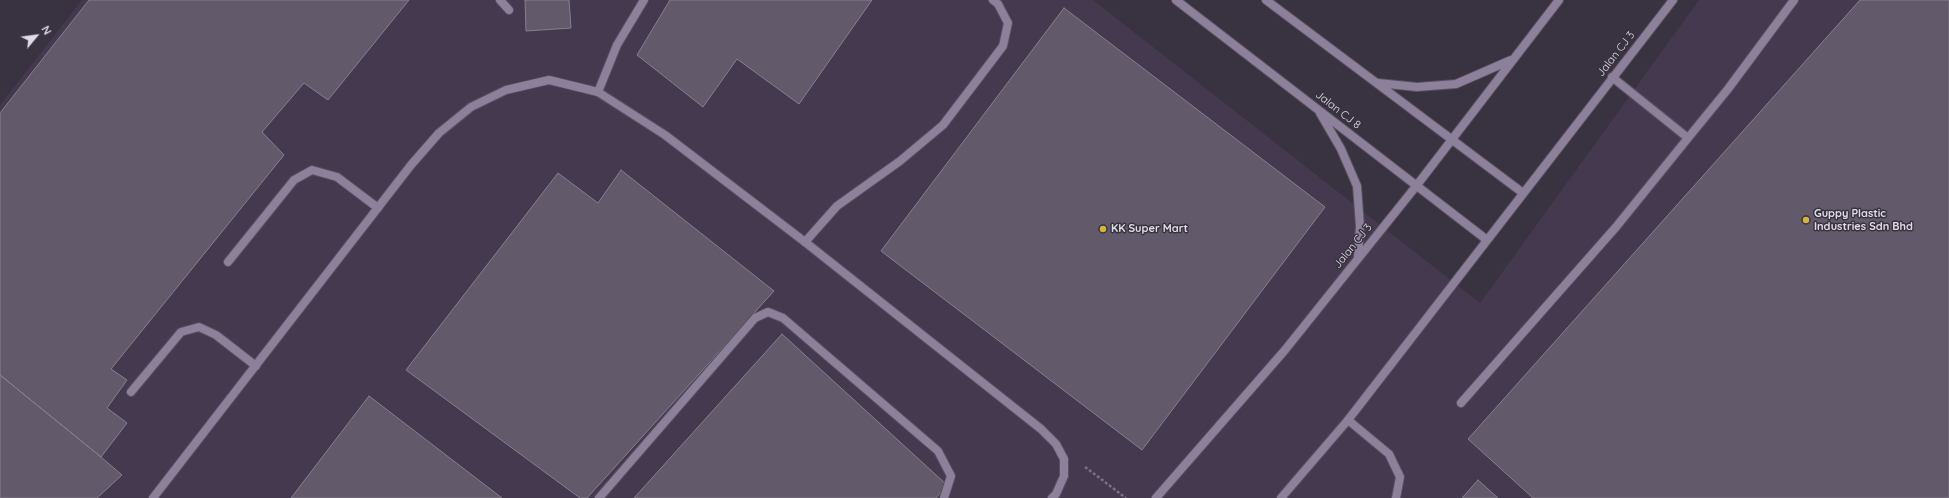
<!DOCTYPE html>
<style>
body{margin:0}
#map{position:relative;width:1949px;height:498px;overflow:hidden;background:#393241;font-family:Quicksand,sans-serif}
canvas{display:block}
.north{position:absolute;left:16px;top:16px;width:40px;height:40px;-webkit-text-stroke:3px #393241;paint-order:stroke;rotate:61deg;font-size:11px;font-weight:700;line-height:16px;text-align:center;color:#e0dce5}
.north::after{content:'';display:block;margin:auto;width:14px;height:18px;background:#e0dce5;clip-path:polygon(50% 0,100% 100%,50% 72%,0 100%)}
</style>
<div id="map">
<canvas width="1949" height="498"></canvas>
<div class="north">N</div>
</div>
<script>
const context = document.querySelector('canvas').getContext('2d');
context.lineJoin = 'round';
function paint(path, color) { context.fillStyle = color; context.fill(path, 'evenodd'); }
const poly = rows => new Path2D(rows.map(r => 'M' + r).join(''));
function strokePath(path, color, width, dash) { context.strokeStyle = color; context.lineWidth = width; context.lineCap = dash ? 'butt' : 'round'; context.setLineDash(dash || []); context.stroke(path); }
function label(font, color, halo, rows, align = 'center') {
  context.font = font + ' Quicksand,sans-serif'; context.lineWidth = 3; context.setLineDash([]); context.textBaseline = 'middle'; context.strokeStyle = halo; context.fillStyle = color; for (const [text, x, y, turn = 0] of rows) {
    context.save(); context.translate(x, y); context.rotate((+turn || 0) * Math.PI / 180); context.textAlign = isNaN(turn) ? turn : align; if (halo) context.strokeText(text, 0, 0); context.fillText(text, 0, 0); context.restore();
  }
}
paint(poly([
 [82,0,1093,0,1480,303,1699,0,1949,0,1949,498,0,498,0,105]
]), '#44394e');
const building = poly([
 [89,0,409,0,328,100,304,83,262,132,284,155,111,369,127,380,107,408,127,423,101,457,0,375,0,113,89,0],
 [525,0,569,0,571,28,526,31,525,0],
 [670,0,872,0,799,104,737,59,703,107,637,55,670,0],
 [1860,0,1949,0,1949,498,1533,498,1468,439,1860,0],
 [1064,8,1325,207,1142,450,881,251,1064,8],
 [621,170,774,291,587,498,580,498,406,370,558,173,598,203,621,170],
 [782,334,947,485,936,498,634,498,782,334],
 [0,375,101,457,122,475,97,498,0,498,0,375],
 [369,396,502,498,291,498,369,396],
 [1478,480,1498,498,1462,498,1478,480]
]);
paint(building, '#625a6b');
strokePath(building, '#877f90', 1);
const service = poly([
 [500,0,509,10],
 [598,92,617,45,644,0],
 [1688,138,1728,89,1794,0],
 [805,242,837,206,900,161,943,125,1003,46,1008,23,998,4,993,0],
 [228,262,294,180,312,170,337,177,378,208],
 [131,392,181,332,199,327,216,335,256,366],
 [1461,403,1616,227,1688,138,1612,77],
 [1348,420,1389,454,1400,477,1396,498],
 [599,498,755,318,768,312,783,318,938,451,951,476,944,498]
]);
const minor = poly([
 [153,498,411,165,439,133,471,107,506,90,549,80,598,92,665,135,805,242,1041,429,1056,444,1064,459,1064,476,1056,494,1052,498]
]);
const tertiary = poly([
 [1176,0,1487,240],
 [1266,0,1523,193],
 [1378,83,1417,87,1456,84,1511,60],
 [1320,113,1341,149,1357,186,1360,226,1358,257],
 [1156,498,1285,350,1417,185,1559,0],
 [1281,498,1348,420,1673,0]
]);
strokePath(service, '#57515f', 10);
strokePath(minor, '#57515f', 10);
strokePath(tertiary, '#57515f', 10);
strokePath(poly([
 [1085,467,1126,498]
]), '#77717e', 2.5, [3, 2]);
strokePath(service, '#8d809b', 8);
strokePath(minor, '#8d809b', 8);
strokePath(tertiary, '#8d809b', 8);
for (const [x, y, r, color] of [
 [1806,220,4,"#d2b736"],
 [1103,229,4,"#d2b736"]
]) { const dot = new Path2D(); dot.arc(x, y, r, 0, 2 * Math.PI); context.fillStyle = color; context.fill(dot); strokePath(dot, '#393241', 1.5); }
label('11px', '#e0dce5', '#393241', [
 ["Jalan CJ 3",1616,54,-52],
 ["Jalan CJ 8",1338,110,38],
 ["Jalan CJ 3",1353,246,-51]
]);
label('bold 11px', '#e0dce5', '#393241', [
 ["Guppy Plastic",1814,214],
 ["Industries Sdn Bhd",1814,227],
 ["KK Super Mart",1111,229]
], 'left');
</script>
